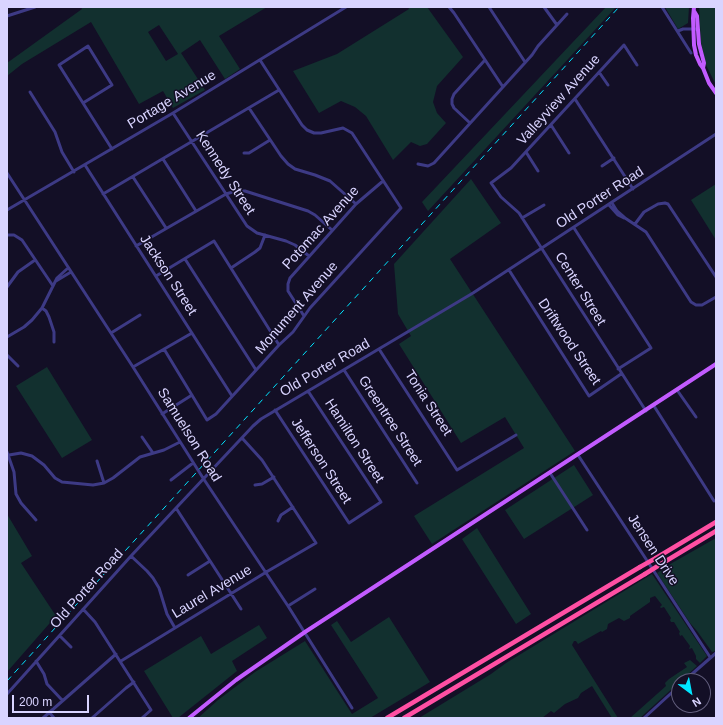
<!DOCTYPE html>
<style>
body{margin:0}
#map{position:relative;width:723px;height:725px;overflow:hidden;background:#130f26;font-family:Arial,sans-serif}
canvas{display:block}
.frame{position:absolute;inset:0;border:8px solid #d9d4ff;pointer-events:none}
.north{position:absolute;left:671px;top:673px;width:40px;height:40px;box-sizing:border-box;background:#130f26;border:1px solid #625e7d;border-radius:50%;rotate:148deg;font-size:11px;font-weight:700;line-height:16px;text-align:center;color:#d9d4ff}
.north::after{content:'';display:block;margin:auto;width:14px;height:18px;background:#00e5ff;clip-path:polygon(50% 0,100% 100%,50% 72%,0 100%)}
.scale{position:absolute;left:12px;top:695px;width:77px;height:18px;box-sizing:border-box;border:2px solid #d9d4ff;border-top:0;padding-left:5px;font-size:12px;line-height:14px;white-space:nowrap;color:#d9d4ff;-webkit-text-stroke:3px #130f26;paint-order:stroke}
</style>
<div id="map">
<canvas width="723" height="725"></canvas>
<div class="frame"></div>
<div class="north">N</div>
<div class="scale">200 m</div>
</div>
<script>
const context = document.querySelector('canvas').getContext('2d');
context.lineJoin = 'round';
function paint(path, color) { context.fillStyle = color; context.fill(path, 'evenodd'); }
const poly = rows => new Path2D(rows.map(r => 'M' + r).join(''));
function strokePath(path, color, width, dash) { context.strokeStyle = color; context.lineWidth = width; context.lineCap = dash ? 'butt' : 'round'; context.setLineDash(dash || []); context.stroke(path); }
function label(font, color, halo, rows, align = 'center') {
  context.font = font + ' Arial,sans-serif'; context.lineWidth = 3; context.setLineDash([]); context.textBaseline = 'middle'; context.strokeStyle = halo; context.fillStyle = color; for (const [text, x, y, turn = 0] of rows) {
    context.save(); context.translate(x, y); context.rotate((+turn || 0) * Math.PI / 180); context.textAlign = isNaN(turn) ? turn : align; if (halo) context.strokeText(text, 0, 0); context.fillText(text, 0, 0); context.restore();
  }
}
paint(poly([
 [81,7,267,7,219,36,240,69,225,79,200,40,181,53,205,90,173,108,163,91,139,104,91,22,22,64,7,76,7,63,82,9],
 [159,25,178,54,166,61,148,32],
 [408,7,427,7,463,57,437,86,433,102,437,113,446,123,427,144,420,146,411,142,393,160,366,116,355,107,341,101,319,113,293,71,337,54,409,9],
 [606,7,616,7,428,211,422,202],
 [665,7,689,7,688,23,678,29],
 [699,7,716,7,716,85,706,65,701,43],
 [471,179,501,223,450,259,575,451,432,544,414,516,524,448,505,417,461,443,399,344,411,336,398,314,394,264],
 [716,184,716,240,691,200],
 [47,367,92,440,62,458,16,386],
 [574,465,593,495,524,539,505,510],
 [7,514,32,556,21,563,56,616,7,672],
 [477,528,531,614,516,624,462,539],
 [716,538,716,651,712,652,697,631,690,623,657,573,672,563],
 [652,574,707,656,700,663,696,659,696,656,692,648,689,649,690,646,682,635,680,636,679,633,680,632,674,622,671,622,670,620,671,618,664,607,661,608,660,607,662,605,655,596,650,598,650,602,630,616,630,618,624,621,619,618,608,624,607,629,602,632,601,631,578,644,576,641,574,641,572,645,618,718,612,718,592,686,581,693,578,698,565,704,554,713,551,711,542,718,419,718,491,674,506,663],
 [389,617,430,682,370,718,198,718,218,700,255,672,305,641,352,714,378,698,331,625,337,621,351,642],
 [259,625,267,638,232,661,237,671,178,718,173,718,144,671,201,636,211,654],
 [690,660,697,666,640,718,630,718,666,686,665,683,669,679,687,667,684,663]
]), '#12302f');
strokePath(poly([
 [449,7,454,13,503,87],
 [489,7,525,62],
 [544,7,557,25],
 [662,7,691,53],
 [7,16,35,7],
 [678,31,683,29,696,29],
 [637,65,624,45,511,168,491,183,501,197,519,213,646,411],
 [599,72,608,85],
 [30,92,55,132,62,152,74,172],
 [575,99,633,189],
 [83,103,112,85,88,46,59,65,112,149],
 [249,108,281,156,288,164,295,169,315,175,330,181,356,204],
 [173,113,247,226,257,233,286,241,295,245,309,256],
 [470,123,454,108,452,104,452,99,454,94,485,60],
 [551,125,569,153],
 [526,152,538,171],
 [244,153,249,153,270,140],
 [163,159,196,211],
 [418,164,428,166,434,163,532,55,538,46,567,14],
 [85,165,232,396],
 [602,166,614,158],
 [7,173,133,367,203,478,288,606,352,708],
 [133,177,166,228],
 [103,194,279,90],
 [612,203,617,211,625,218,646,232,691,302,696,305,702,305,716,297],
 [609,205,618,215,624,218],
 [7,210,173,113,346,7],
 [522,218,544,205],
 [635,224,644,212,658,204,665,203,668,204,716,277],
 [574,228,651,348,618,369],
 [7,235,14,235,22,240,53,286],
 [136,246,226,194,236,191,245,191,308,211,315,215,332,230],
 [185,259,256,370],
 [231,268,255,252,260,248,265,235],
 [509,270,589,396,621,374],
 [156,276,214,241,279,345],
 [56,281,71,272],
 [7,287,18,272,35,260],
 [42,308,46,311,49,317,54,332,54,342],
 [304,316,288,291,288,284,290,278,356,204,383,181],
 [111,333,140,315],
 [7,337,24,327,32,320,42,308,57,278,68,268],
 [164,349,207,420,216,414,279,345,293,332,310,308,401,208,352,133,343,128,321,133,314,133,307,130,302,125,260,60],
 [379,349,457,470,516,435],
 [7,355,18,366],
 [133,367,192,333],
 [344,370,417,483],
 [677,390,696,417],
 [654,406,714,501],
 [275,410,349,523,381,502,308,391],
 [162,414,192,395],
 [142,437,153,453],
 [7,452,14,472,16,494,21,503,36,520],
 [9,455,21,453,32,456,44,465,55,478,62,482,93,485,104,483,113,478,140,457,164,450,180,442],
 [578,455,710,657],
 [97,461,104,483],
 [550,473,587,530],
 [171,480,193,463],
 [255,485,262,484,274,477],
 [176,508,241,609],
 [278,521,281,515,293,507],
 [131,556,147,571,153,578,159,588,167,614,175,628],
 [188,575,210,561],
 [288,606,315,589],
 [83,609,95,622,151,710,142,718],
 [60,636,71,647],
 [36,661,44,674,47,684,62,700],
 [121,661,268,571,316,543,262,460,242,438],
 [684,681,716,653],
 [7,694,131,556,253,426,261,419,473,293,716,134],
 [49,712,54,718],
 [43,718,116,654],
 [92,718,126,688,134,682],
 [644,718,679,686]
]), '#3d3a85', 3);
strokePath(poly([
 [694,7,693,18,694,45,696,55,700,64,703,68,709,83,716,93],
 [694,11,697,16,699,44,704,63,703,68],
 [189,718,236,680,305,632,716,364]
]), '#c25bff', 4);
strokePath(poly([
 [656,558,716,522],
 [661,564,716,531],
 [387,718,640,567],
 [404,718,645,574]
]), '#ff4fa3', 4.5);
strokePath(poly([
 [7,681,619,7]
]), '#00e5ff', 1, [6, 5]);
strokePath(poly([
 [640,567,656,558],
 [645,574,661,564]
]), '#ff4fa3', 4.5);
label('14px', '#d9d4ff', '#130f26', [
 ["Portage Avenue",172,100,-31],
 ["Valleyview Avenue",559,100,-48],
 ["Kennedy Street",225,173,57],
 ["Old Porter Road",600,198,-33],
 ["Potomac Avenue",321,228,-48],
 ["Jackson Street",168,275,57],
 ["Center Street",580,289,58],
 ["Monument Avenue",297,308,-49],
 ["Driftwood Street",569,342,56],
 ["Old Porter Road",325,368,-30],
 ["Tonia Street",428,403,57],
 ["Greentree Street",390,421,57],
 ["Samuelson Road",189,435,58],
 ["Hamilton Street",354,441,57],
 ["Jefferson Street",321,461,57],
 ["Jensen Drive",653,550,57],
 ["Old Porter Road",87,589,-48],
 ["Laurel Avenue",212,592,-31]
]);
</script>
